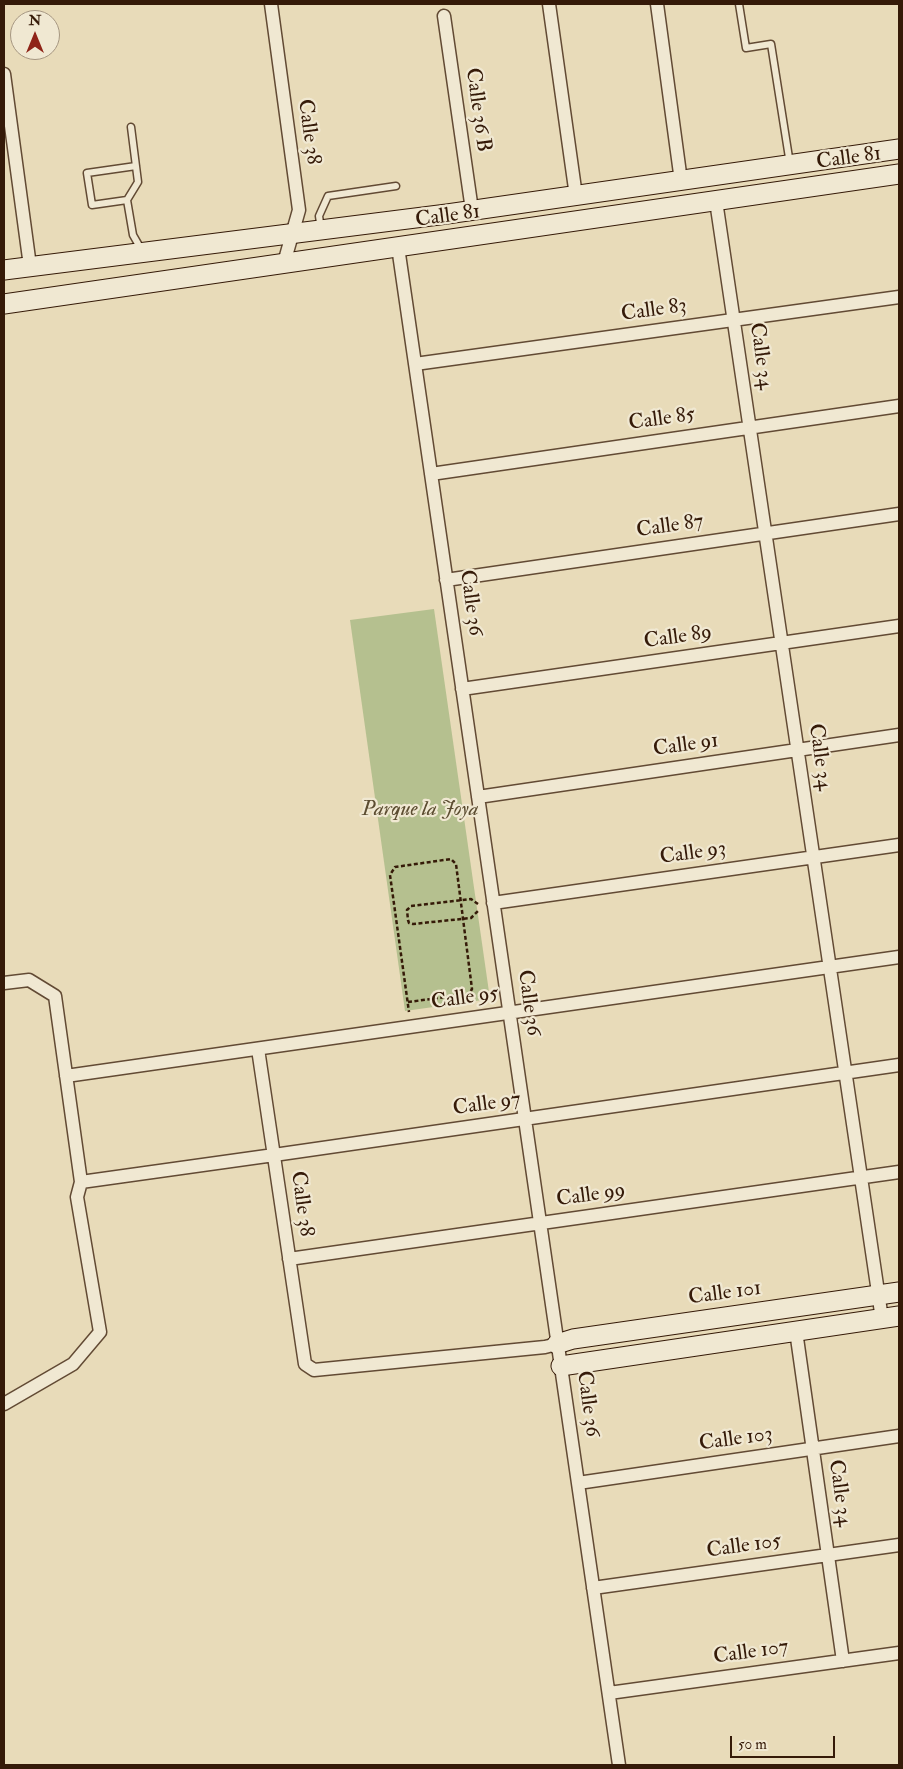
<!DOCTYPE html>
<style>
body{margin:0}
#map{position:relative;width:903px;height:1769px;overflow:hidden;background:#e8dbb9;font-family:"IM FELL Double Pica",serif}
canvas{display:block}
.frame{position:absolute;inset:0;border:5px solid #351a08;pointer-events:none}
.north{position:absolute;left:10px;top:10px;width:50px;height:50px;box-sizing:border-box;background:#f0e8d2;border:1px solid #a59681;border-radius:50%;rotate:0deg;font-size:14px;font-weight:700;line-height:20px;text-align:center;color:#351a08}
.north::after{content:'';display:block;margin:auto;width:18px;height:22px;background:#8f2418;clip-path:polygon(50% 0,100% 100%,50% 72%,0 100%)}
.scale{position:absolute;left:730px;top:1736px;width:105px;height:22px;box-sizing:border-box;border:2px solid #351a08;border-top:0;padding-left:6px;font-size:15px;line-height:18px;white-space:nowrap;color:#351a08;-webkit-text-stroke:4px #f0e8d2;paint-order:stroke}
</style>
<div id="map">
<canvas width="903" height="1769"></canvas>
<div class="frame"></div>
<div class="north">N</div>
<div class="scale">50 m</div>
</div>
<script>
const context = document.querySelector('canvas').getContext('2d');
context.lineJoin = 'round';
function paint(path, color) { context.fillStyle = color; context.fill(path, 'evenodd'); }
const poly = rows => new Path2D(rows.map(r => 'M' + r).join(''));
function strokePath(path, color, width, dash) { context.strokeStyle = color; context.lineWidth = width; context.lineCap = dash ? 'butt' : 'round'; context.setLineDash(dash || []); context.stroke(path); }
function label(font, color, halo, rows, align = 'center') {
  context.font = font + ' "IM FELL Double Pica",serif'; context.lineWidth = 4.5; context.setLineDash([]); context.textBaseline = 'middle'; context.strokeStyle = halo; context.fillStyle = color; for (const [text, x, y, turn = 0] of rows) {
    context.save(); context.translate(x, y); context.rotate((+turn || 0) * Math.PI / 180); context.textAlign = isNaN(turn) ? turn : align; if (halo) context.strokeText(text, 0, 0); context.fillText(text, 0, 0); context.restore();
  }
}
paint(poly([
 [434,609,490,999,405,1011,350,620]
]), '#b5c08f');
const lane = poly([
 [739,4,746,48,771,44,790,164],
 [131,127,138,182,127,200,133,235,141,249],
 [127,200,92,205,87,173,136,166],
 [321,229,319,216,328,196,396,186]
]);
const street = poly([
 [271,4,299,210,284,263],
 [549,4,576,196],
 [657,4,681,181],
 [444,16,472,210],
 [4,74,30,266],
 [716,201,882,1319],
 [398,247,619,1765],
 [415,364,899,297],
 [431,474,899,406],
 [446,580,899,514],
 [462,689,899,626],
 [478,797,899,735],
 [493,903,899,845],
 [4,983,29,980,55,996,81,1182,77,1197,100,1332,73,1364,4,1404],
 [258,1049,305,1364,314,1370,545,1347,557,1344],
 [66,1076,899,957],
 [81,1182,274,1155,899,1065],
 [289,1259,899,1172],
 [796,1331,843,1661],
 [578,1483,899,1436],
 [593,1588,899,1545],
 [609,1693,899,1653]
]);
const secondary = poly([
 [4,270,447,214,899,149],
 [4,304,899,174],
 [557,1344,573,1339,899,1292],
 [561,1366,899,1316]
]);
strokePath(lane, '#624a34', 9);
strokePath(street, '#624a34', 15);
strokePath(secondary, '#351a08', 21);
strokePath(poly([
 [478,904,471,899,411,906,407,910,408,920,409,923,413,924,471,918,479,910],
 [408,1002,469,994,472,989,456,864,451,859,395,867,390,875,409,1012]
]), '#351a08', 2.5, [4, 2.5]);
strokePath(lane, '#f0e8d2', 6);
strokePath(street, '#f0e8d2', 12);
strokePath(secondary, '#f0e8d2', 19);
label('21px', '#351a08', '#f0e8d2', [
 ["Calle 36 B",477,110,82],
 ["Calle 38",308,132,82],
 ["Calle 81",849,159,-8],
 ["Calle 81",448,217,-8],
 ["Calle 83",654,311,-8],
 ["Calle 34",760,356,82],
 ["Calle 85",662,420,-8],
 ["Calle 87",670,527,-8],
 ["Calle 36",470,603,82],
 ["Calle 89",678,638,-8],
 ["Calle 91",686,746,-8],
 ["Calle 34",819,757,82],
 ["Calle 93",693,854,-8],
 ["Calle 95",465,999,-8],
 ["Calle 36",528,1003,82],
 ["Calle 97",487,1105,-8],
 ["Calle 99",591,1196,-8],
 ["Calle 38",301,1204,82],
 ["Calle 101",725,1294,-8],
 ["Calle 36",587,1404,82],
 ["Calle 103",736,1440,-8],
 ["Calle 34",839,1493,82],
 ["Calle 105",744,1547,-8],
 ["Calle 107",751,1653,-8]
]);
label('italic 21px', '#5b4c30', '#f0e8d2', [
 ["Parque la Joya",420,810]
]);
</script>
